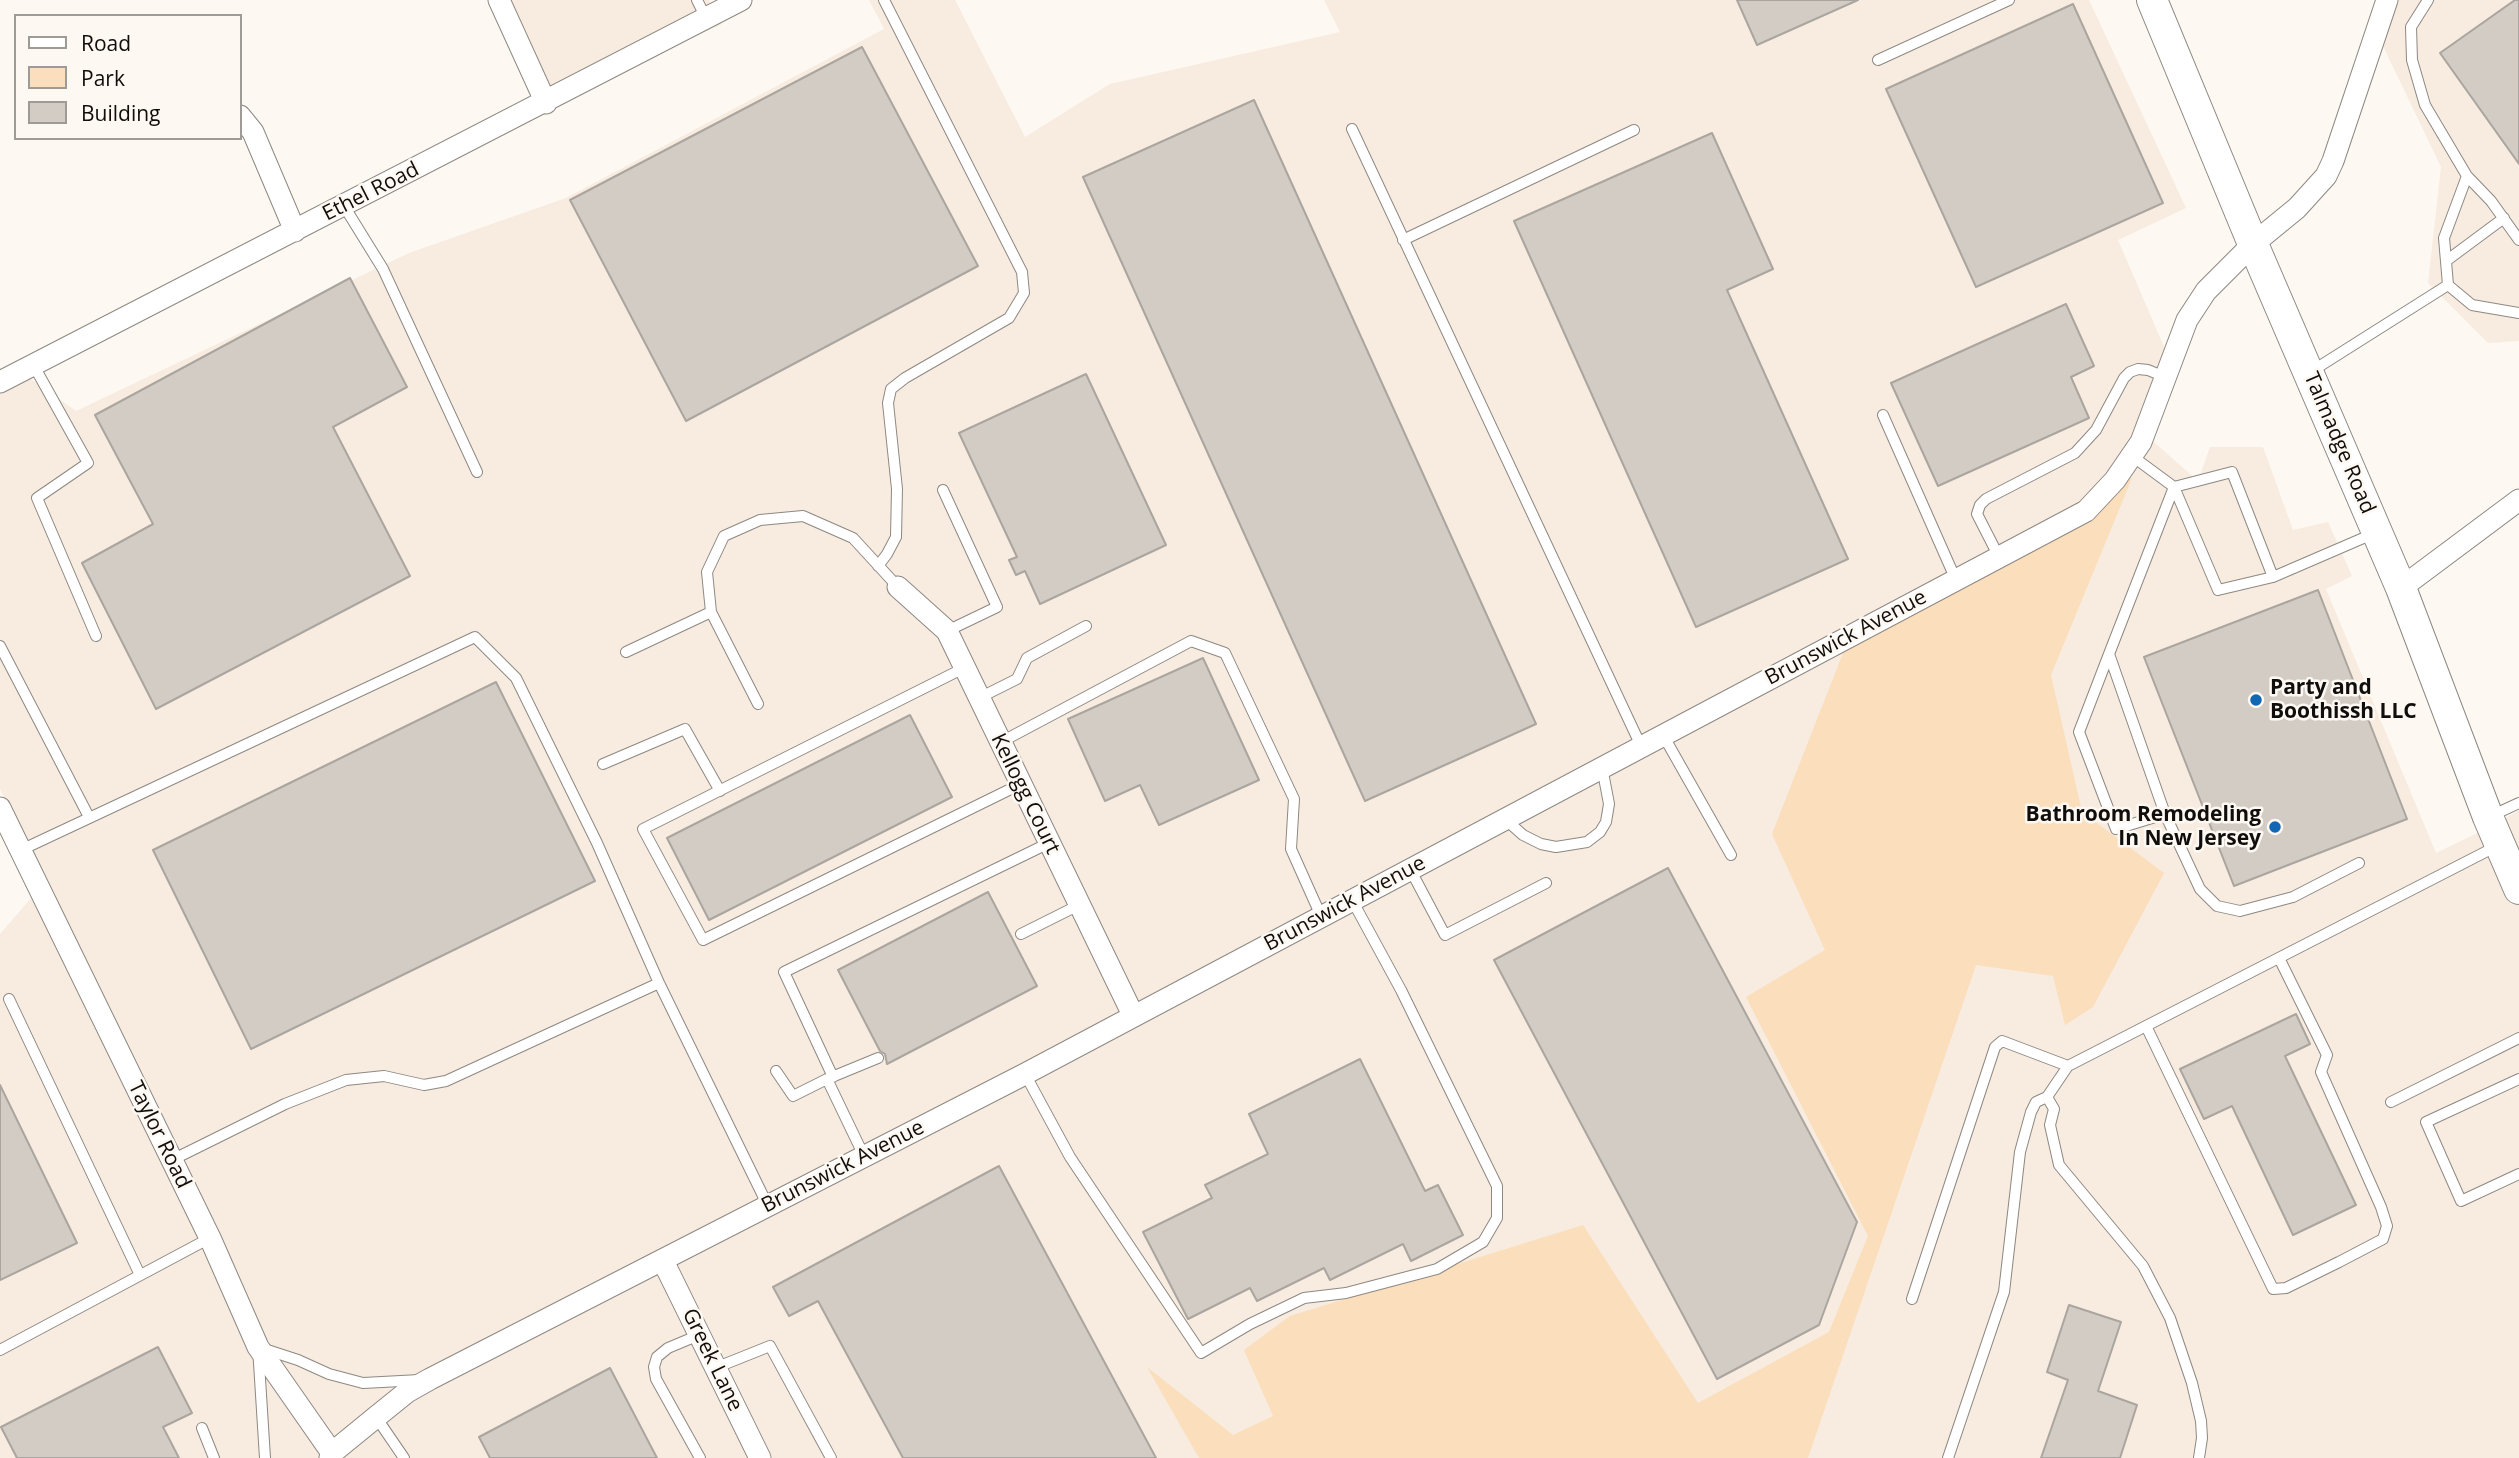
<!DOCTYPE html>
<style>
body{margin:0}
#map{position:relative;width:2519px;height:1458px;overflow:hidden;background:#fdf8f1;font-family:"Open Sans",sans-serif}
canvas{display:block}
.legend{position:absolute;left:14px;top:14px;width:228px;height:126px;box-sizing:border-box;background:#fdf8f1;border:2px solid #9e9a95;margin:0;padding:9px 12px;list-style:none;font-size:21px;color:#100e0c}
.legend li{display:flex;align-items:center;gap:14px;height:35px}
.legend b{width:35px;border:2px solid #9e9a95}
</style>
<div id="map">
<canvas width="2519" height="1458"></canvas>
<ul class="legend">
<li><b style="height:9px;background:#fff"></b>Road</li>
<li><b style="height:19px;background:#fbdebb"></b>Park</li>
<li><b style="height:19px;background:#d2ccc5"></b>Building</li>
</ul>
</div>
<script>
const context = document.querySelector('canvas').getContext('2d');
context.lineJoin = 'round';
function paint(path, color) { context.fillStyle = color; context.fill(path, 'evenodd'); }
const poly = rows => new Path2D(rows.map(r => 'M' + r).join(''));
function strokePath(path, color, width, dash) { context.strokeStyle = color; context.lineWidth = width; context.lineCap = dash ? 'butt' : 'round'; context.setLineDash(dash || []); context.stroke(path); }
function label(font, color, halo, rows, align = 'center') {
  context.font = font + ' "Open Sans",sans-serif'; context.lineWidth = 5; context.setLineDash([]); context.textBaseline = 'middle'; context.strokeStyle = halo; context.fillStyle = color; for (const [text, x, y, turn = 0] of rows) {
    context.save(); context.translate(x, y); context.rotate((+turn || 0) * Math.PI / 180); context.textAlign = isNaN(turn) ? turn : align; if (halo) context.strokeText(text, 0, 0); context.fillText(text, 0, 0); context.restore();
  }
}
paint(poly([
 [499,0,709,0,722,24,546,103],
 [869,0,955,0,1025,137,1110,84,1340,32,1324,0,2089,0,2186,208,2118,240,2174,370,2147,436,2198,481,2210,447,2263,447,2293,530,2328,522,2352,576,2326,589,2436,853,2498,823,2519,810,2519,1458,0,1458,0,934,45,882,0,789,0,382,21,372,76,411,409,253,566,198,884,29],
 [2380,0,2519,0,2519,341,2488,343,2428,283,2441,167,2371,21]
]), '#f7ecdf');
paint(poly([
 [2132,478,2051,675,2082,812,2164,873,2093,1007,2065,1025,2053,976,1976,965,1808,1458,1199,1458,1147,1367,1233,1435,1273,1416,1244,1350,1290,1316,1583,1225,1698,1403,1829,1332,1868,1236,1746,997,1825,950,1772,834,1845,648]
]), '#fbdebb');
const building = poly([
 [1737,0,1858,0,1757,45,1737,0],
 [2515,0,2519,0,2519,164,2440,53,2515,0],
 [2073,4,2163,203,1976,287,1886,89,2073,4],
 [862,47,978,266,686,421,570,200,862,47],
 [1254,100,1536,724,1365,801,1083,177,1254,100],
 [1712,133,1773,269,1727,290,1848,559,1696,627,1514,221,1712,133],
 [350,278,407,387,333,427,410,576,156,709,82,563,153,524,95,415,350,278],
 [2066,304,2094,366,2071,377,2089,418,1938,486,1891,383,2066,304],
 [1086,374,1166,545,1040,604,1025,571,1016,575,1009,560,1017,557,959,433,1086,374],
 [2318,590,2407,819,2234,886,2144,657,2318,590],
 [1203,658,1259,780,1159,825,1140,785,1105,801,1068,719,1203,658],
 [496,682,595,881,251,1049,153,850,496,682],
 [910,715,952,797,709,920,667,838,910,715],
 [1668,868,1857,1222,1819,1325,1717,1379,1494,960,1668,868],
 [988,892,1037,986,887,1064,885,1054,880,1051,838,970,988,892],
 [2296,1014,2310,1044,2285,1056,2356,1205,2293,1235,2232,1106,2204,1119,2180,1069,2296,1014],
 [1360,1059,1425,1191,1438,1185,1463,1235,1411,1261,1403,1244,1330,1280,1324,1268,1257,1301,1250,1288,1188,1319,1143,1232,1212,1198,1205,1185,1268,1154,1249,1114,1360,1059],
 [0,1085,77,1243,0,1280,0,1085],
 [999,1166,1156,1458,903,1458,818,1301,789,1316,773,1287,999,1166],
 [2069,1305,2121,1322,2098,1391,2137,1405,2120,1458,2041,1458,2068,1380,2047,1372,2069,1305],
 [158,1347,192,1413,163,1427,179,1458,17,1458,1,1427,158,1347],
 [610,1368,657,1458,490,1458,479,1437,610,1368]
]);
paint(building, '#d2ccc5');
strokePath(building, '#aaa59f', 2);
const lane = poly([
 [697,0,706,18],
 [2428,0,2411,27,2412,60,2425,105,2467,176],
 [1878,60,2009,0],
 [1352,129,1641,746],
 [344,206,383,269,477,472],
 [1403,240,1634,130],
 [2519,240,2491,201,2467,176,2444,238,2448,285,2472,305,2519,313],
 [2446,261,2504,218],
 [34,366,88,463,37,498,96,636],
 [2312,371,2448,285],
 [1883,415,1956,580],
 [2132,456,2174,487,2232,472,2273,577,2218,590,2174,487],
 [943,490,997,607,947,631],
 [1999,557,1977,514,1980,505,1986,499,2075,453,2096,430,2124,378,2130,372,2138,369,2148,370,2165,377],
 [878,566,887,554,896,537,897,489,888,403,891,389,905,378,1009,318,1024,293,1022,272,884,0],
 [2273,577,2375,533],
 [711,612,758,704],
 [0,646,89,817],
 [626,652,711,612,707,572,724,536,760,520,803,516,853,538,898,587],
 [2109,654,2079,732,2116,829,2165,814,2109,654,2174,487],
 [964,668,643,829,703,940,1021,784],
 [979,698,1017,679,1027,658,1086,626],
 [1663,735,1731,855],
 [1001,742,1191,641,1225,653,1294,799,1291,849,1321,916],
 [603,764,685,729,720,791],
 [2165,814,2200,889,2217,906,2240,911,2293,897,2359,863],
 [2491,816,2519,803],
 [1505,819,1523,835,1541,844,1556,847,1587,842,1600,832,1606,822,1609,804,1602,767],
 [21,850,475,637,516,678,597,843,659,983,446,1081,424,1085,384,1076,346,1080,285,1104,172,1160],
 [1410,869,1445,935,1546,883],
 [1021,934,1079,905],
 [659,983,768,1206],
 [9,999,140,1275],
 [2146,1026,2273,1289,2286,1288,2339,1262,2383,1239,2387,1226,2381,1207,2321,1072,2327,1055,2279,958],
 [776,1071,793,1096,827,1079],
 [1025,1074,1070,1157,1201,1353,1250,1324,1304,1298,1346,1293,1437,1269,1483,1242,1497,1218,1497,1186,1401,990,1352,900],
 [833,1077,784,972,1049,843],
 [2519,1079,2426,1122,2461,1201,2519,1174],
 [2047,1097,2054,1109,2050,1125,2059,1165,2143,1266,2170,1318,2192,1383,2201,1421,2202,1438,2199,1458],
 [2391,1102,2519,1038],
 [864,1156,827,1079,878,1058],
 [1912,1299,1995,1047,2002,1041,2068,1066,2497,846],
 [699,1335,668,1348,657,1357,654,1367,656,1379,700,1458],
 [0,1350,210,1238],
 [715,1368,770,1346,831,1458],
 [376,1417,404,1458],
 [202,1428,214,1458],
 [265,1458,258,1347,298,1360,329,1374,363,1383,420,1380],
 [1948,1458,2004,1292,2020,1152,2031,1112,2036,1102,2047,1097,2068,1066]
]);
const street = poly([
 [499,0,546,103],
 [240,116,253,132,295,231],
 [0,382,741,0],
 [898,587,947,631,1133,1015],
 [2401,588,2519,500],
 [0,808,210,1238,258,1347,332,1453],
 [663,1261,760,1458],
 [330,1458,332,1453,376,1417,407,1392,430,1379,1025,1074,2086,511,2115,480,2141,442,2187,320,2206,291,2253,244,2297,208,2326,176,2333,161,2387,0]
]);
const secondary = poly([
 [2152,0,2253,244,2401,588,2488,817,2519,889]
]);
strokePath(lane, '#8d8882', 12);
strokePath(street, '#8d8882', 23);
strokePath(secondary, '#8d8882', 32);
strokePath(lane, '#fff', 10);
strokePath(street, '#fff', 21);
strokePath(secondary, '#fff', 30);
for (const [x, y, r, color] of [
 [2256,700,7,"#1167b4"],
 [2275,827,7,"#1167b4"]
]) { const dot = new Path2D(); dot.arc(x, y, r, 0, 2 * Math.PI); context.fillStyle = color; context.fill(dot); strokePath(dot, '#fdf8f1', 2.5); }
label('21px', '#100e0c', '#fdf8f1', [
 ["Ethel Road",371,192,-27],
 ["Talmadge Road",2339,443,67],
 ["Brunswick Avenue",1846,638,-28],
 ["Kellogg Court",1025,794,64],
 ["Brunswick Avenue",1345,904,-28],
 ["Taylor Road",159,1135,64],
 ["Brunswick Avenue",843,1167,-27],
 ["Greek Lane",712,1360,64]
]);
label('bold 21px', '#100e0c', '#fdf8f1', [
 ["Party and",2270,688],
 ["Boothissh LLC",2270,712],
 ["Bathroom Remodeling",2261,815,"right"],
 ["In New Jersey",2261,839,"right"]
], 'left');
</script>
